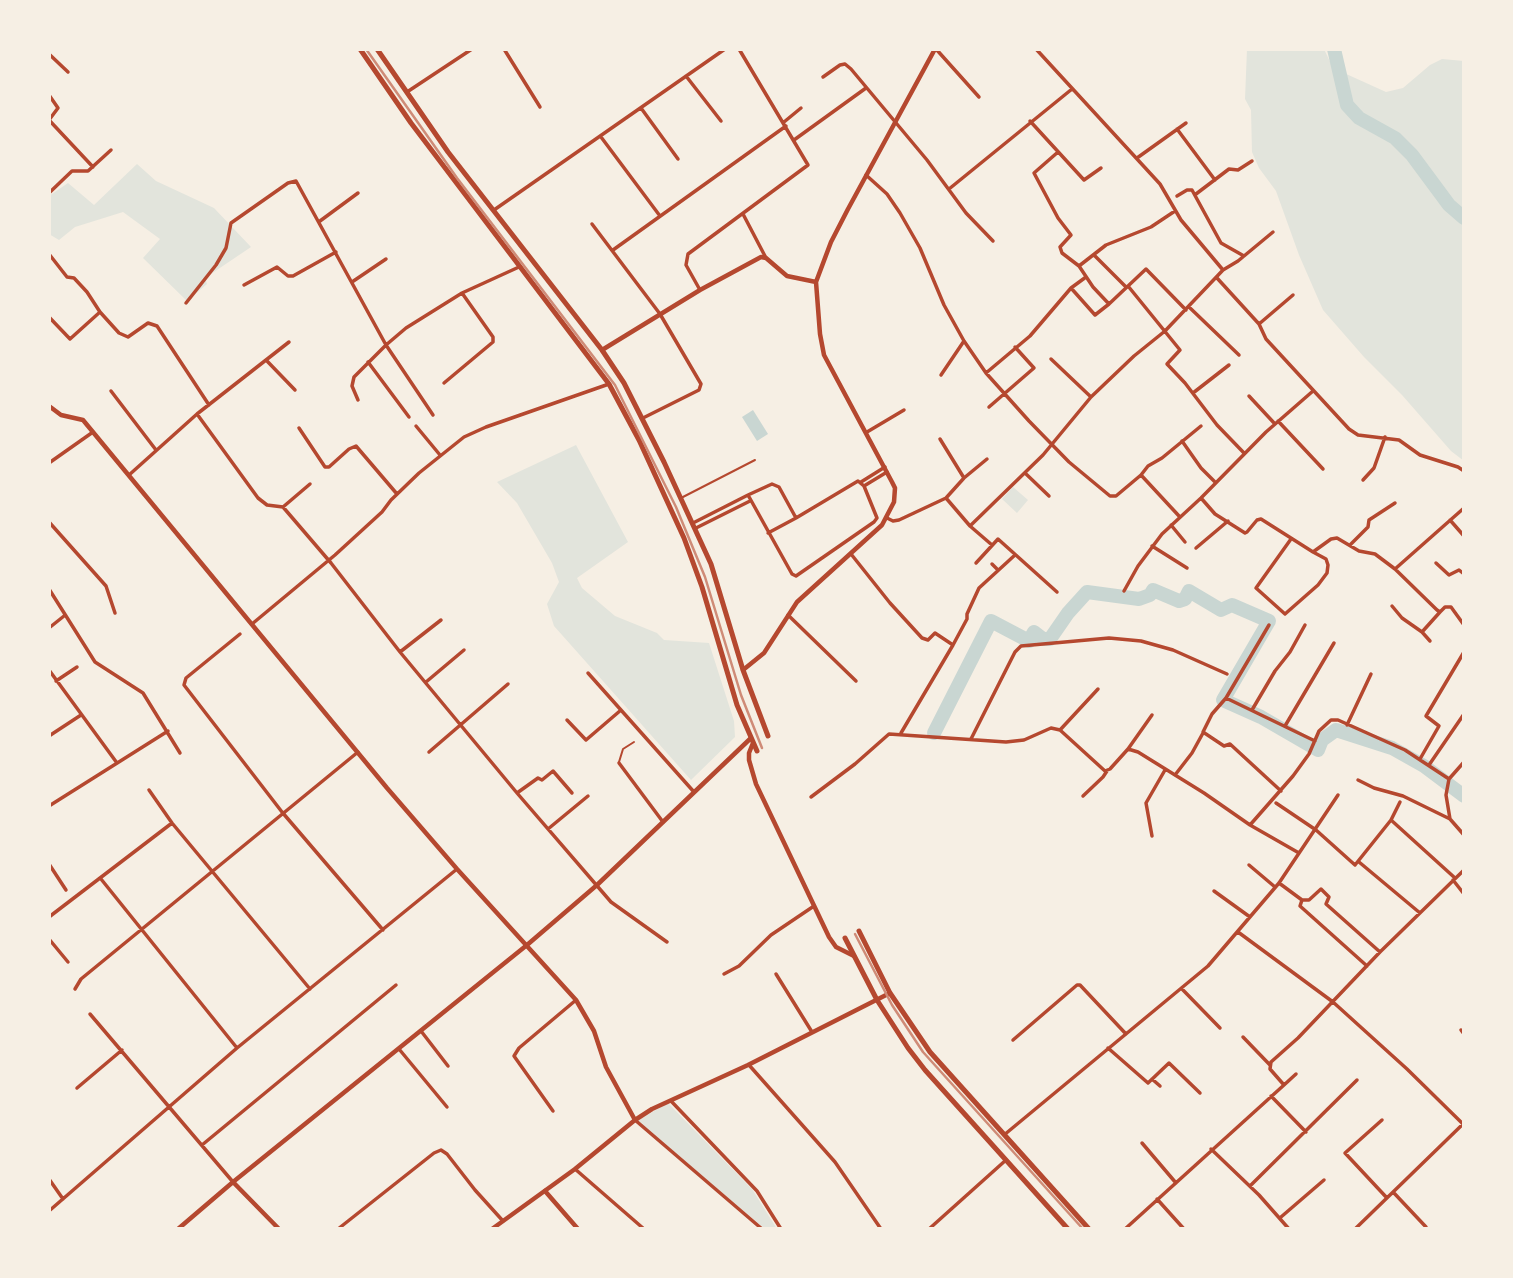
<!DOCTYPE html>
<style>
body{margin:0}
#map{position:relative;width:1513px;height:1278px;overflow:hidden;background:#f6efe4;font-family:"PT Serif",serif}
canvas{display:block}
.frame{position:absolute;inset:0;border:51px solid #f6efe4;pointer-events:none}
</style>
<div id="map">
<canvas width="1513" height="1278"></canvas>
<div class="frame"></div>
</div>
<script>
const context = document.querySelector('canvas').getContext('2d');
context.lineJoin = 'round';
function paint(path, color) { context.fillStyle = color; context.fill(path, 'evenodd'); }
const poly = rows => new Path2D(rows.map(r => 'M' + r).join(''));
function strokePath(path, color, width, dash) { context.strokeStyle = color; context.lineWidth = width; context.lineCap = dash ? 'butt' : 'round'; context.setLineDash(dash || []); context.stroke(path); }
paint(poly([
 [1247,49,1324,49,1333,68,1386,92,1403,88,1430,65,1442,59,1464,61,1464,461,1451,451,1402,395,1364,357,1323,310,1299,255,1276,191,1259,168,1252,152,1251,110,1245,99],
 [137,164,156,181,214,208,251,247,205,278,207,284,187,301,143,258,160,239,123,212,75,227,59,240,49,234,49,196,68,183,94,205],
 [576,445,628,542,577,578,582,588,615,616,657,633,664,640,709,643,734,721,735,737,691,780,554,626,547,604,559,582,552,563,517,503,497,482],
 [1013,487,1028,500,1017,513,1002,499],
 [668,1103,752,1189,777,1229,765,1229,637,1121]
]), '#e2e4dc');
paint(poly([
 [753,410,768,434,757,441,742,417]
]), '#c9d6d2');
strokePath(poly([
 [1334,49,1347,105,1359,118,1395,138,1412,155,1449,205,1464,218],
 [934,733,991,621,1029,641,1034,632,1043,639,1050,639,1068,613,1087,592,1139,599,1150,595,1153,590,1179,601,1185,599,1189,591,1221,610,1232,605,1269,621,1223,700,1261,717,1318,750,1322,740,1336,730,1392,748,1424,766,1464,796]
]), '#c9d6d2', 14);
strokePath(poly([
 [681,498,755,460],
 [619,762,623,749,634,742]
]), '#b5482f', 2);
strokePath(poly([
 [504,49,540,107],
 [936,49,979,97],
 [1036,49,1160,184,1181,220,1223,270],
 [49,54,68,72],
 [686,76,721,121],
 [823,77,840,65,845,64,851,69,927,160,966,213,993,241],
 [407,92,472,49],
 [49,95,58,108,49,120],
 [641,108,678,159],
 [49,120,93,167],
 [1030,121,1084,180,1101,168],
 [784,122,801,108],
 [1177,129,1215,180],
 [601,137,660,216],
 [794,140,866,88],
 [1058,152,1034,173,1058,218,1071,235,1060,247,1062,253,1079,266,1093,287,1109,304,1146,269,1186,310],
 [1137,158,1186,123],
 [866,175,887,194,900,213,920,248,944,305,964,341,986,373,1029,421,1069,462,1110,496,1116,496,1141,475,1179,516],
 [949,189,1072,89],
 [49,193,72,171,88,171,111,150],
 [1196,194,1229,169,1238,170,1252,161],
 [1177,196,1187,190,1192,190,1221,243,1244,256],
 [494,210,725,49],
 [743,214,766,258],
 [320,221,358,193],
 [592,224,660,314,701,384,699,390,643,418],
 [613,250,786,126],
 [49,254,67,277,74,278,87,292,100,312,119,333,128,337,148,323,157,326,209,405],
 [1094,255,1126,287],
 [1079,266,1106,245,1151,227,1175,211],
 [1217,278,1259,324,1266,339,1349,429,1358,435,1399,440,1420,455,1458,467,1464,471],
 [352,282,386,259],
 [244,285,277,267,288,276,293,276,336,252],
 [1128,286,1180,350,1167,364,1185,383,1217,425,1244,453],
 [1071,288,1086,277],
 [700,290,686,265,688,254,808,165,739,49],
 [186,303,216,265,226,248,231,223,288,183,296,181,386,345,433,415],
 [1189,307,1239,355],
 [49,317,70,339,100,312],
 [1259,324,1293,295],
 [1051,359,1091,397],
 [267,361,295,390],
 [368,362,409,417],
 [986,373,1030,336,1071,288,1095,315,1109,304],
 [941,375,964,341],
 [444,383,493,342,493,337,462,293],
 [111,391,156,450],
 [1193,393,1229,365],
 [1249,396,1275,424],
 [358,400,352,386,354,377,386,345,406,328,462,293,519,267],
 [989,407,1034,368,1015,347],
 [197,414,258,498,267,505,283,507,331,563,400,652,517,793,611,902,667,942],
 [1278,421,1323,469],
 [416,426,440,455],
 [299,428,325,467,329,467,349,449,356,446,397,494],
 [867,432,904,410],
 [940,439,964,478],
 [1182,441,1201,468,1215,482],
 [49,463,93,432],
 [1025,473,1049,496],
 [129,475,197,414,289,342],
 [1141,475,1148,466,1162,458,1201,426],
 [1363,480,1374,468,1385,437],
 [861,482,885,467],
 [864,486,887,472],
 [946,498,964,478,987,459],
 [1201,498,1215,514,1245,533,1247,532,1257,520,1261,519,1313,552,1331,539,1337,538,1359,551,1375,554,1395,569,1437,610,1440,612,1445,607,1451,607,1464,625],
 [283,507,310,484],
 [887,518,893,521,899,520,946,498,970,526,992,545],
 [1450,520,1464,536],
 [49,522,106,586,115,613],
 [693,523,748,495,772,484,779,487,796,518,858,481,864,486,877,518,874,522,796,576,792,574,748,495],
 [1171,525,1185,542],
 [970,526,1043,455,1091,397,1134,356,1165,331,1223,270,1238,261,1273,232],
 [696,528,750,501],
 [768,533,796,518],
 [1291,539,1256,588,1285,614,1318,585,1327,573,1328,565,1326,559,1313,552],
 [1350,545,1368,527,1369,520,1395,503],
 [1152,546,1187,568],
 [1196,548,1228,521],
 [851,554,890,603,922,638,928,640,935,633,953,645,901,733],
 [976,563,998,539,1057,592],
 [1436,563,1449,575,1459,570,1464,574],
 [992,564,998,570],
 [1395,569,1464,508],
 [49,589,95,662,143,693,180,753],
 [1124,591,1138,566,1162,534,1201,498,1266,432,1313,391],
 [1392,606,1402,618,1422,632],
 [788,615,856,681],
 [252,624,335,555,382,512,391,500,419,473,464,437,486,427,609,384],
 [49,628,64,616],
 [240,634,186,678,184,685,282,812,383,930],
 [1430,641,1422,632,1440,612],
 [953,645,967,619,967,614,979,588,1015,555],
 [400,652,441,620],
 [49,670,117,763],
 [588,673,694,792],
 [56,681,77,667],
 [426,682,464,650],
 [1226,698,1269,625],
 [1252,710,1275,671,1290,652,1305,625],
 [567,720,586,740,621,710],
 [1347,725,1371,674],
 [1285,726,1334,643],
 [1060,730,1098,689],
 [49,736,81,715],
 [971,739,1015,652,1021,646,1109,638,1141,641,1173,650,1227,674],
 [1128,749,1138,752,1204,793,1250,825,1299,853],
 [1128,749,1152,715],
 [429,752,508,684],
 [1420,759,1439,726,1426,716,1464,652],
 [1464,762,1449,779,1446,795,1450,819,1464,835],
 [619,763,663,822],
 [1429,765,1464,714],
 [1175,775,1192,753,1203,733],
 [1358,780,1374,788,1403,796,1450,819],
 [149,790,172,823,310,989],
 [1281,791,1230,744,1224,746,1203,732,1212,714,1226,698,1315,741],
 [517,793,538,778,542,780,553,771,572,793],
 [1083,796,1103,777,1107,771],
 [811,797,855,764,889,734,1006,742,1024,740,1051,728,1060,730,1105,771,1110,769,1128,749],
 [1276,803,1316,830,1355,865,1391,820,1400,802],
 [49,806,168,731],
 [1391,820,1455,878],
 [1250,825,1293,776,1309,754,1319,731,1331,720,1338,720,1405,750,1449,779],
 [548,829,588,796],
 [1152,836,1146,803,1165,770],
 [1359,862,1420,913],
 [49,864,66,890],
 [1249,865,1275,887],
 [101,879,237,1048],
 [1453,880,1464,894],
 [1279,883,1302,900,1300,906,1367,966],
 [1214,891,1250,917],
 [1302,900,1309,900,1321,889,1329,897,1326,904,1380,952],
 [49,917,172,823],
 [1238,932,1333,1002,1407,1069,1464,1125],
 [49,939,68,962],
 [724,974,739,966,771,935,814,906],
 [776,974,812,1032],
 [75,989,81,979,358,752],
 [1182,989,1220,1028],
 [90,1014,233,1182],
 [1461,1030,1464,1034],
 [421,1031,448,1066],
 [1243,1037,1270,1065],
 [1013,1040,1077,985,1080,985,1126,1034],
 [1108,1048,1148,1083,1169,1063,1200,1093],
 [399,1049,447,1107],
 [749,1065,835,1162,881,1229],
 [1152,1079,1160,1086],
 [1284,1085,1296,1074],
 [77,1088,122,1050],
 [1271,1096,1306,1132],
 [671,1101,757,1191,781,1229],
 [553,1111,514,1056,519,1048,576,1000],
 [635,1120,762,1229],
 [1382,1120,1345,1153,1387,1198],
 [1004,1135,1208,966,1279,883,1338,795],
 [1142,1143,1176,1183],
 [202,1145,396,985],
 [1211,1149,1259,1195,1289,1229],
 [575,1169,644,1229],
 [49,1179,63,1199],
 [1250,1186,1357,1080],
 [1394,1193,1426,1227],
 [1157,1199,1184,1229],
 [49,1211,237,1048,457,869],
 [1281,1217,1324,1180],
 [338,1229,434,1153,441,1150,447,1154,475,1190,503,1221],
 [929,1229,1006,1160],
 [1125,1229,1284,1085,1270,1069,1271,1062,1298,1038,1380,952,1464,870],
 [1355,1229,1463,1124]
]), '#b5482f', 3.5);
strokePath(poly([
 [602,350,700,290,761,257,766,258,787,276,816,282],
 [49,406,61,415,83,420,387,788,457,869,576,1000,594,1031,606,1067,635,1120],
 [743,670,764,653,797,602,882,525,894,502,895,488,892,482,824,355,820,334,816,282,831,242,848,209,935,49],
 [753,743,749,753,749,760,756,784,829,937,836,947,854,956],
 [233,1182,279,1229],
 [545,1191,578,1229],
 [178,1229,233,1182,527,945,597,885,751,738]
]), '#b5482f', 4.5);
strokePath(poly([
 [492,1229,575,1169,635,1120,652,1109,748,1065,890,993]
]), '#b5482f', 4.5);
strokePath(poly([
 [360,49,411,123,609,384,639,440,684,538,702,587,737,705,757,751],
 [377,49,448,152,602,350,624,383,664,462,711,564,743,670,768,736],
 [859,931,890,993,930,1052,1089,1229],
 [845,938,877,1000,908,1048,925,1070,1068,1229]
]), '#b5482f', 5);
strokePath(poly([
 [366,49,457,178,615,385,676,507,705,577,741,695,762,748],
 [855,934,892,1005,923,1052,1083,1229]
]), '#cf8b77', 2.5);
</script>
